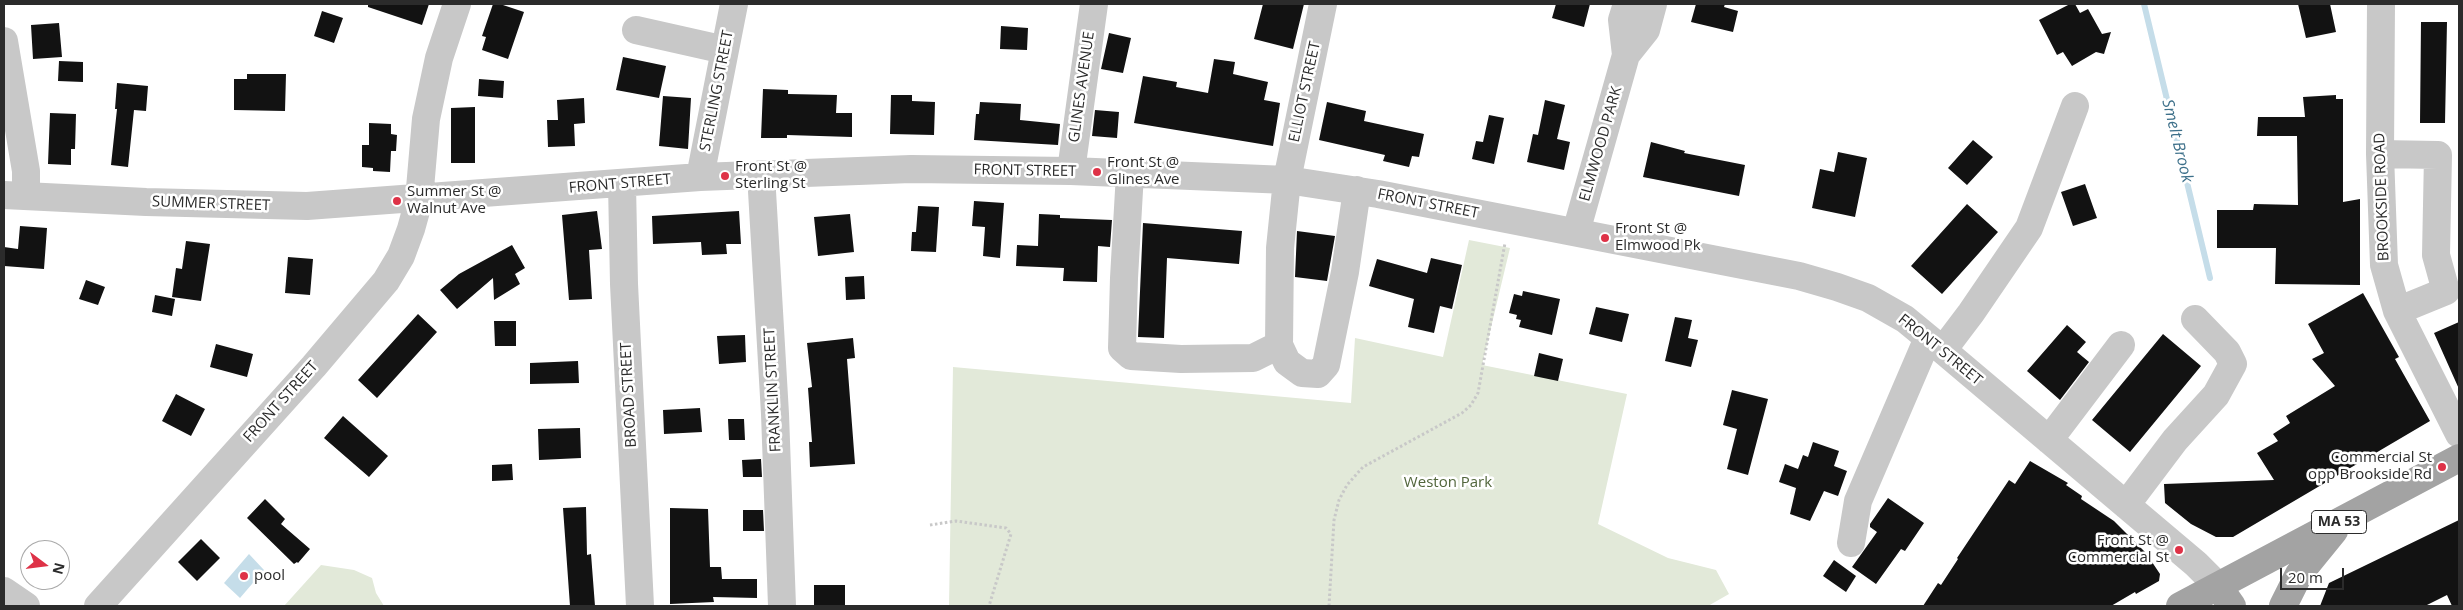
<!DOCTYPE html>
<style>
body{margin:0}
#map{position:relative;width:2463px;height:610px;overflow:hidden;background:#fff;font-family:"Open Sans",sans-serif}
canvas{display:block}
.frame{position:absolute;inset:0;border:5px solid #2b2b2b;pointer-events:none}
.north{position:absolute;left:20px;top:540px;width:50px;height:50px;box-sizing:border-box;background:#fff;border:1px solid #aaa;border-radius:50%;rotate:105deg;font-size:14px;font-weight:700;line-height:20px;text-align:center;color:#2b2b2b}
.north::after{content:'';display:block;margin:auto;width:18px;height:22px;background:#de3247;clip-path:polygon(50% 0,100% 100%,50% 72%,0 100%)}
.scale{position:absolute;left:2280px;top:568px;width:64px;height:22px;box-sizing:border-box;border:2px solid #2b2b2b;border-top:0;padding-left:6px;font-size:15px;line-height:18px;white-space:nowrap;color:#2b2b2b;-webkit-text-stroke:4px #fff;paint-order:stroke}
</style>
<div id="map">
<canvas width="2463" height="610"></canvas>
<div class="frame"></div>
<div class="north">N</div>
<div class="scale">20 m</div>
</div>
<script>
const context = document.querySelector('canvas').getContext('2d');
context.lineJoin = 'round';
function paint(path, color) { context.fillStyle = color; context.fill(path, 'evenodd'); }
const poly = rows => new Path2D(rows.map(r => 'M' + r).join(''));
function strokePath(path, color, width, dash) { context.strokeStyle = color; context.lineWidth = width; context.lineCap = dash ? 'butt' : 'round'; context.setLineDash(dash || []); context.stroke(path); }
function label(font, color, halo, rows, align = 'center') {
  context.font = font + ' "Open Sans",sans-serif'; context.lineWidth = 5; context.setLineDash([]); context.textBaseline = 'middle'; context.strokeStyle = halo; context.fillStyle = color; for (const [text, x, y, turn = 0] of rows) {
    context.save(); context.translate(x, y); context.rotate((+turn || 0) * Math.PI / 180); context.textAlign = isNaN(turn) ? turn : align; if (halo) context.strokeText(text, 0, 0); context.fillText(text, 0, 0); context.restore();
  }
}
paint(poly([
 [1469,240,1510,248,1482,365,1627,394,1598,524,1668,558,1716,570,1729,594,1708,606,949,606,953,367,1351,403,1355,338,1443,357],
 [321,565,354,570,372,578,376,593,384,606,284,606]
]), '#e2e9d9');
paint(poly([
 [249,554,264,570,240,598,224,583]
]), '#c5dde9');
strokePath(poly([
 [2144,4,2210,278]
]), '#c5dde9', 6);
paint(poly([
 [368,4,429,4,422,25,368,7],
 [493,4,500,4,524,12,508,59,482,50,486,37,482,36],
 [1263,4,1304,4,1293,49,1254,39],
 [1556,4,1590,4,1584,27,1552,18],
 [1696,4,1725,4,1724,7,1738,11,1733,32,1691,22],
 [2070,4,2075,4,2080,13,2088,9,2102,34,2111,32,2104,54,2096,52,2072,66,2063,52,2057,55,2039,20],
 [2298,4,2330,4,2336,32,2306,38],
 [322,11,343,18,334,43,314,36],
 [2421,22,2447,22,2445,123,2420,123],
 [59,23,62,57,33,59,31,25],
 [1001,26,1028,28,1027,50,1000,49],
 [1109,33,1131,38,1123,73,1101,69],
 [623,57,666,66,659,98,616,90],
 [1214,59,1235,62,1233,74,1268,82,1264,100,1280,103,1273,146,1134,123,1143,76,1177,82,1176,87,1208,93],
 [59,61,83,62,83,82,58,81],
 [247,74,286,74,285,111,234,110,234,79,247,79],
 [479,79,504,81,503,98,478,96],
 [117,83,148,86,146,111,134,110,128,167,111,165,117,109,115,109],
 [763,89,788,90,788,94,837,95,836,113,852,113,852,137,787,135,787,138,761,138],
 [891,95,912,95,912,101,935,102,934,135,890,134],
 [2336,95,2336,99,2343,99,2343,202,2360,199,2360,285,2275,284,2276,248,2217,248,2217,210,2253,210,2254,204,2298,205,2297,136,2257,136,2258,117,2305,117,2303,97],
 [663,96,691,98,688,149,659,146],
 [584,98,585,123,574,124,575,146,548,147,547,120,558,120,557,100],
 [1545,100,1565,105,1557,139,1570,142,1564,170,1527,162,1533,134,1538,135],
 [980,102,1021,104,1020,120,1060,124,1058,145,974,140,976,114,979,114],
 [1327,102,1366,111,1364,121,1424,134,1419,157,1412,156,1409,167,1383,161,1385,155,1319,140],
 [475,107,475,163,451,163,451,108],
 [1095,110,1119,112,1117,138,1092,136],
 [50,113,76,114,75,149,71,149,71,165,48,164],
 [1489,115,1504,118,1494,164,1472,159,1476,141,1483,142],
 [369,123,391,124,391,134,397,135,396,151,391,151,390,172,373,171,373,168,362,167,362,145,369,145],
 [1973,140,1993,157,1967,185,1948,168],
 [1651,142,1685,151,1684,153,1745,165,1739,196,1643,177],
 [1838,152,1867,158,1855,217,1812,208,1820,169,1834,172],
 [2085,184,2097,218,2073,226,2061,192],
 [974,201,1004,203,1000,258,983,256,985,227,972,226],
 [1967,204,1998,232,1942,294,1911,266],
 [918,206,939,207,936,252,911,251,912,232,916,232],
 [597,211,602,249,589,250,592,299,569,300,562,215],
 [739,211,741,244,726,244,727,254,702,255,701,242,653,244,652,216],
 [850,214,854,252,818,256,814,217],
 [1039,214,1060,215,1060,218,1112,220,1110,247,1098,246,1097,282,1063,281,1064,268,1016,266,1017,245,1038,246],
 [1143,223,1242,231,1239,264,1167,258,1164,338,1138,337],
 [20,226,47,228,44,269,4,266,4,247,18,249],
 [1297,231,1335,236,1327,281,1295,277],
 [186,241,210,244,201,301,172,297,176,268,182,269],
 [512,245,525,268,515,274,520,284,494,300,493,278,457,309,440,290,459,274],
 [288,257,313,259,310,295,285,293],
 [1431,258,1462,265,1452,309,1440,306,1434,333,1408,327,1414,299,1369,286,1377,259,1427,273],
 [864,276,865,299,846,300,845,277],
 [86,280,105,287,98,305,79,299],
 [1523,291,1560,299,1552,335,1519,327,1521,320,1516,319,1517,315,1509,313,1514,294,1522,296],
 [2363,293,2399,357,2395,359,2430,421,2233,537,2216,537,2191,524,2165,503,2164,484,2274,480,2257,453,2278,441,2273,434,2290,423,2286,416,2335,386,2312,359,2324,353,2308,324],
 [155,295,175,299,172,316,152,312],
 [1596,307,1629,314,1622,342,1589,334],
 [418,314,437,332,377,398,358,380],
 [1675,317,1692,320,1688,338,1698,340,1691,367,1665,361],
 [494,321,516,321,516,346,495,346],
 [2459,322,2459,389,2434,333],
 [2067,325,2086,342,2077,352,2089,362,2060,400,2027,371],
 [2163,334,2201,366,2130,452,2092,420],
 [745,335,746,362,719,364,717,336],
 [853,338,855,358,847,359,855,464,810,467,809,442,812,442,808,388,812,387,807,343],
 [216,344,253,354,247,377,210,367],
 [1539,353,1563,359,1558,381,1534,376],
 [578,361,579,383,530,384,530,363],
 [1732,390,1768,399,1748,475,1727,469,1737,429,1723,425],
 [176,394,205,409,191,436,162,421],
 [700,408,702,432,664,434,663,410],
 [343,416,388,456,369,477,324,438],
 [728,419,744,419,745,440,729,440],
 [580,428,581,458,539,460,538,429],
 [1813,442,1839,451,1834,466,1847,471,1838,496,1824,491,1810,521,1790,514,1796,488,1779,482,1785,464,1798,469,1803,455,1808,457],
 [761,459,762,477,743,477,742,460],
 [2030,461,2068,483,2066,485,2082,496,2081,499,2114,521,2146,553,2160,574,2159,581,2136,594,2135,592,2111,606,1923,606,1938,583,1941,585,1958,559,1957,558,2009,480,2015,484],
 [512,464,513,480,492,481,492,465],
 [1888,498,1924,523,1905,551,1901,549,1876,584,1852,567,1877,532,1870,527,1870,524],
 [265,499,285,519,281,524,310,549,298,563,297,562,294,564,247,518],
 [586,507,587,555,591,554,595,606,570,606,563,508],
 [670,508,708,509,710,567,721,567,722,579,757,579,757,598,713,597,714,602,670,604],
 [743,510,763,510,764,531,743,531],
 [2459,520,2459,606,2452,606,2447,595,2425,606,2320,606,2329,583],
 [201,539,220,558,197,581,178,562],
 [1834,560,1856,576,1846,592,1823,576],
 [814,585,845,585,845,606,814,606]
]), '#121212');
strokePath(poly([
 [930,525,956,521,1006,528,1011,534,989,606],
 [1329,606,1334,520,1339,500,1347,485,1363,467,1462,413,1471,405,1478,393,1505,243]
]), '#c8c8c8', 3, [2.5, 2.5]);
strokePath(poly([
 [2381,4,2380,154,2384,265,2397,311,2459,434],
 [636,30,725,50],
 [4,41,26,171,26,195],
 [1626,55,1622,20,1627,4],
 [2380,154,2438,155,2436,255,2446,291,2397,311],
 [1071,171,1094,4],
 [1130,173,1124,278,1122,348,1131,356,1181,359,1253,358,1279,345,1280,248,1287,180,1323,4],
 [761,174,775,414,782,606],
 [700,177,734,4],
 [622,184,624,284,640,606],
 [4,195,146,202,307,206,700,177,911,169,1071,171,1287,180,1378,194,1799,276,1837,287,1868,298,1905,319,1939,347,2196,564,2218,586],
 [1576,232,1626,55,1646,30,1653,4],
 [1279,345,1287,362,1302,373,1318,374,1326,365,1345,272,1357,190],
 [1943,350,1971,313,2029,228,2075,106],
 [2049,440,2121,345],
 [2126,505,2175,440,2216,395,2233,364,2227,352,2195,319],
 [1851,543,1858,501,1928,338],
 [4,591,26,606],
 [98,606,314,366,386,281,401,256,411,229,419,200,426,119,439,58,457,4]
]), '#c8c8c8', 28);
strokePath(poly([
 [2218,586,2232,606],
 [2180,606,2459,458],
 [2283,606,2299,574,2334,531]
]), '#a3a3a3', 28);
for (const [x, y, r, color] of [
 [1097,172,5,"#de3247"],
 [725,176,5,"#de3247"],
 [397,201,5,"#de3247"],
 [1605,238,5,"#de3247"],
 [2442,467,5,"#de3247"],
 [2179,550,5,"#de3247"],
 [244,576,5,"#de3247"]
]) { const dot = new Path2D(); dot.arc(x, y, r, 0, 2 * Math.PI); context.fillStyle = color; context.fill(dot); strokePath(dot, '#fff', 2); }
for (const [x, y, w] of [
 [2339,522,55]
]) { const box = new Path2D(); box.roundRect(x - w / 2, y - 11.5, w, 23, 4); context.fillStyle = '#fff'; context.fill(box); strokePath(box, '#2b2b2b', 1); }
label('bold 14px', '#2b2b2b', null, [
 ["MA 53",2339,522]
]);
label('15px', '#2b2b2b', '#fff', [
 ["GLINES AVENUE",1082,87,-82],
 ["STERLING STREET",717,91,-79],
 ["ELLIOT STREET",1305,92,-78],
 ["ELMWOOD PARK",1601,144,-74],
 ["FRONT STREET",1025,171,1],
 ["FRONT STREET",620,184,-5],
 ["BROOKSIDE ROAD",2382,197,-92],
 ["SUMMER STREET",211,204,2],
 ["FRONT STREET",1428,204,11],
 ["FRONT STREET",1940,350,39],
 ["FRANKLIN STREET",773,390,-93],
 ["BROAD STREET",629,395,-93],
 ["FRONT STREET",281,402,-48]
]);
label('15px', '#2b2b2b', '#fff', [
 ["Front St @",1107,163],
 ["Glines Ave",1107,180],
 ["Front St @",735,167],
 ["Sterling St",735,184],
 ["Summer St @",407,192],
 ["Walnut Ave",407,209],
 ["Front St @",1615,229],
 ["Elmwood Pk",1615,246],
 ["Commercial St",2432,458,"right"],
 ["opp Brookside Rd",2432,475,"right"],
 ["Front St @",2169,541,"right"],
 ["Commercial St",2169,558,"right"],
 ["pool",254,576]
], 'left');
label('15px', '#51653b', '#fff', [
 ["Weston Park",1448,483]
]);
label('italic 16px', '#3d708a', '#fff', [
 ["Smelt Brook",2177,141,76]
]);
</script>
